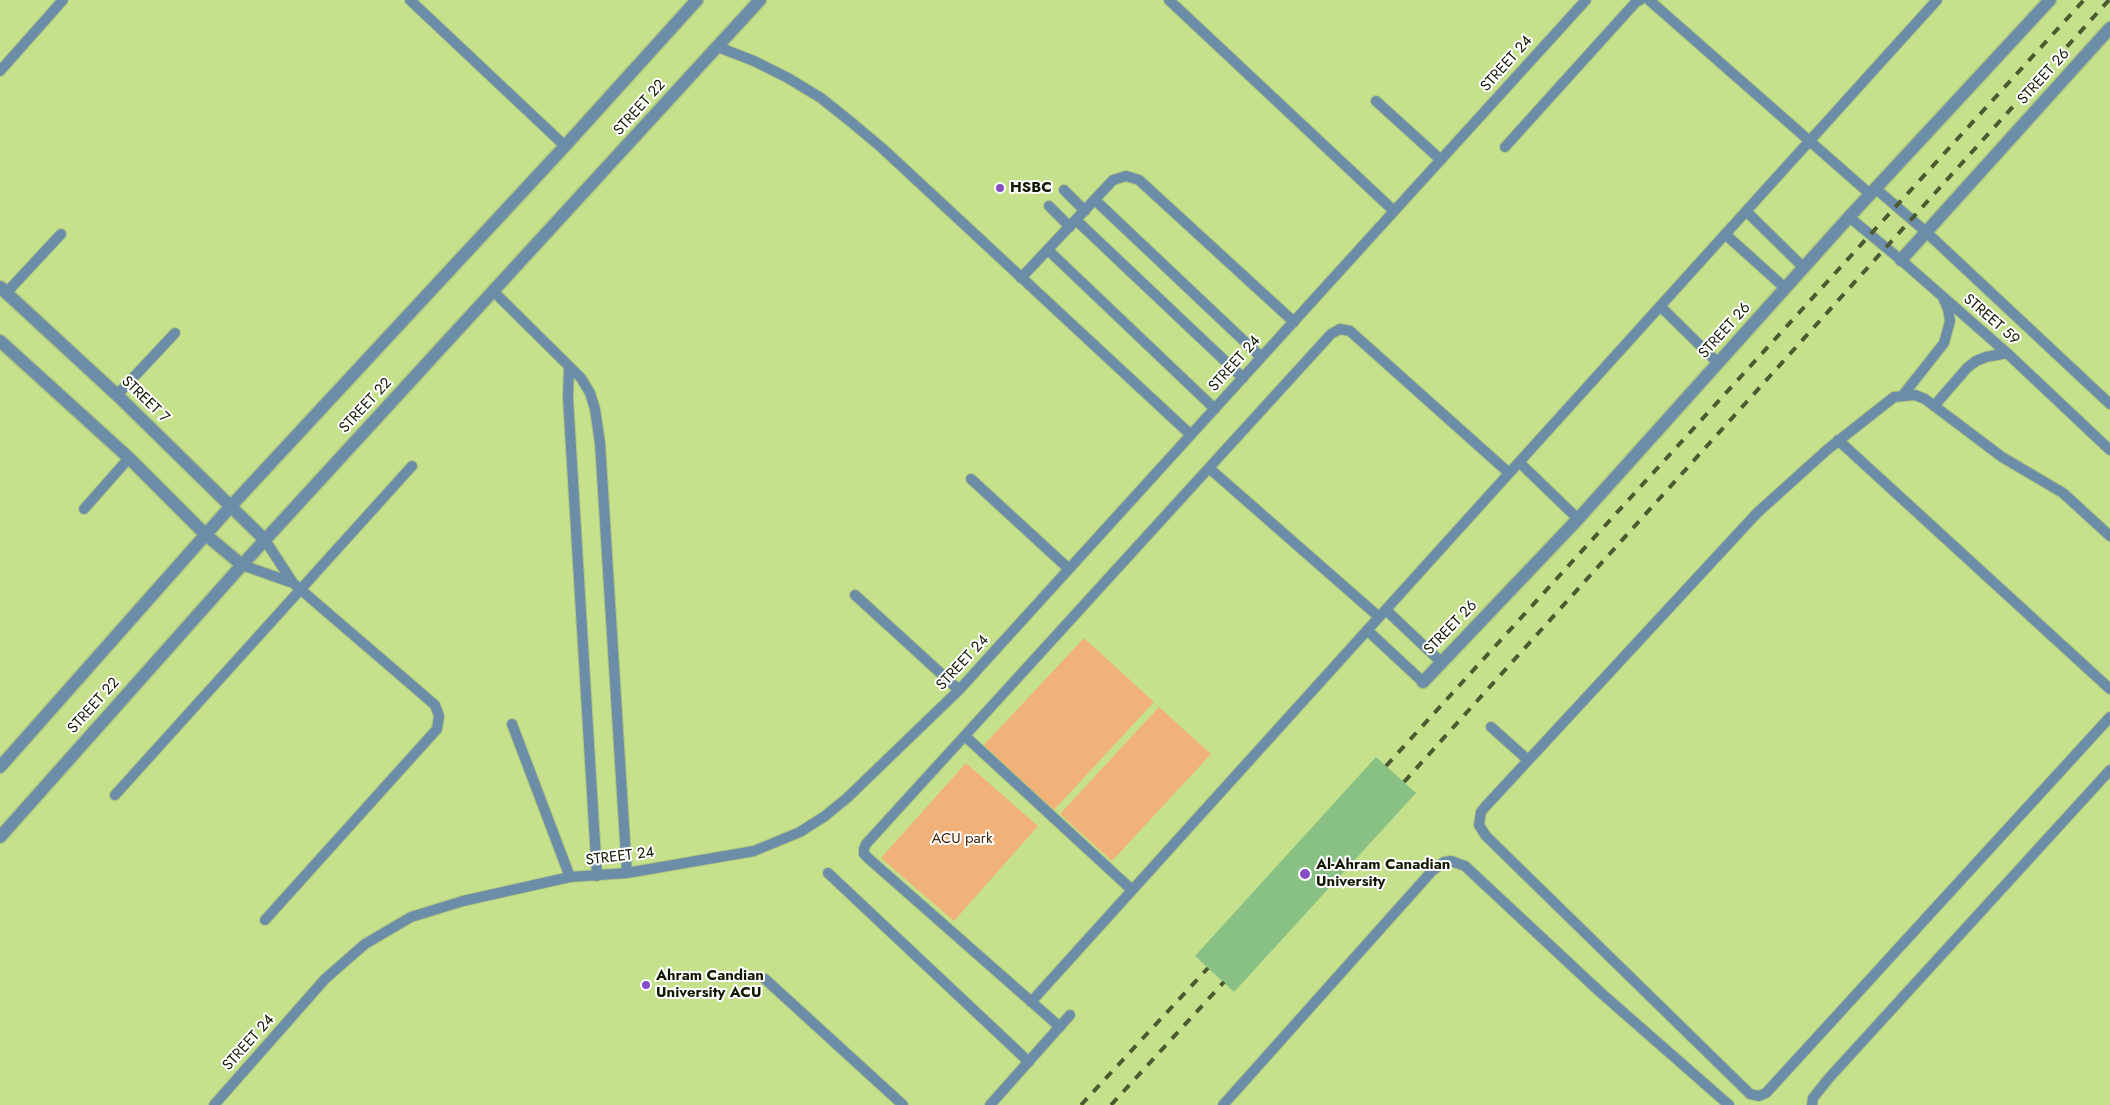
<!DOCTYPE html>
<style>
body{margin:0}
canvas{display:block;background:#d1ea9d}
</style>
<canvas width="2110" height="1105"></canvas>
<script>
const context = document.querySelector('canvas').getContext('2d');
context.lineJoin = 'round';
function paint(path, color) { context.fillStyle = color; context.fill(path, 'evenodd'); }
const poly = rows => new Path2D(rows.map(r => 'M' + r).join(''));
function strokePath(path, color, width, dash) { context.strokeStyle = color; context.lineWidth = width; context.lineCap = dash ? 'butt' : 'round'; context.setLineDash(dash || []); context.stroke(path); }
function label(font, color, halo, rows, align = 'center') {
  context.font = font + ' Jost,sans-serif'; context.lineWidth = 4; context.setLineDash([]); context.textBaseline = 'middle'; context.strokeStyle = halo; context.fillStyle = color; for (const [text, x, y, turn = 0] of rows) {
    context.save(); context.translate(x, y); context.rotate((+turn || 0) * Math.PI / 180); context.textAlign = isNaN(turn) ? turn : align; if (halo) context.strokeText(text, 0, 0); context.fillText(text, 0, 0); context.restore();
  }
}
paint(poly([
 [0,0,2110,0,2110,1105,0,1105]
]), '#c6e18c');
paint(poly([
 [1084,638,1154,702,1053,811,983,746],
 [1159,707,1211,754,1112,861,1060,814],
 [966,763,1038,826,954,921,881,858]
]), '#f1b279');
paint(poly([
 [1376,757,1416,793,1234,992,1195,956]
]), '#89c185');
const lane = poly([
 [410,0,565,146],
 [1169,0,1394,211],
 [1649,0,1870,194],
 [718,47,754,61,788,78,821,98,851,122,882,148,1191,435],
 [0,71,63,0],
 [1376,101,1441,160],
 [1505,147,1636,2,1640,0],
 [1875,188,1925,231,2110,404],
 [1064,190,1085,211],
 [1095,200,1261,357],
 [1049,206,1070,227],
 [1746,211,1804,268],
 [1849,217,1901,260,2007,353,2110,450],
 [1076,220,1243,378],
 [1725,234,1785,288],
 [1048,250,1215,409],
 [1021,278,1113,180,1126,176,1139,180,1294,322],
 [7,292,61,234],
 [494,292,581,378,590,393,595,409,600,443,627,873],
 [1660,306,1718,363],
 [569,366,568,398,597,876],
 [117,395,175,333],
 [1903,395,1944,343,1950,321,1948,309,1944,300],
 [1934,406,1967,368,1976,361,1986,357,2007,353],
 [1838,440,2110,689],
 [1519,462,1578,519],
 [1209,468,1379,617],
 [971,479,1069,569],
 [84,509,129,458],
 [2110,536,2063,493,2002,457,1925,399,1915,395,1894,397,1828,449,1757,513,1485,807,1481,812,1479,825,1486,836,1750,1094,1759,1096,1766,1093,2110,717],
 [242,565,293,583],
 [855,595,959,690],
 [1386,610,1441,662],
 [1367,630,1423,682],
 [512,724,570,877],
 [1491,727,1528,760],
 [965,736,1132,890],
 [115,795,412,466],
 [828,873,1029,1062],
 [265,920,437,729,439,716,435,705,293,583,265,540],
 [765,979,903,1105],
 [1031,1002,1937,0],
 [1060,1027,868,858,864,854,864,849,866,844,1331,334,1340,329,1350,331,1509,473],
 [214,1105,325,979,365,944,411,917,463,901,570,877,627,873,754,851,800,832,825,816,847,798,959,690,1586,0],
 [990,1105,1070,1015],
 [1223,1105,1432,871,1444,862,1451,861,1465,866,1600,992,1729,1105],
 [1812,1105,1813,1098,1829,1078,2110,770]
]);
const street = poly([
 [1901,260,2110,28],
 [0,287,117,395,265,540],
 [0,341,129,458,206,535,242,565],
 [1423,682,1578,519,1849,217,2050,0],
 [0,767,231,506,565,146,697,0],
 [0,837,242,565,760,0]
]);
strokePath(lane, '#aec481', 12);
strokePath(street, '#aec481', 15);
strokePath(lane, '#6c8da8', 10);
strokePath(street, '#6c8da8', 12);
strokePath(poly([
 [1386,766,2084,0],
 [1404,782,2109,0],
 [1081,1105,1208,968],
 [1111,1105,1224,982]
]), '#4d5a31', 4, [9, 9]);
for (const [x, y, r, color] of [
 [1000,188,5,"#864dc4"],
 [1305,874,6,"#864dc4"],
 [646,985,5,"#864dc4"]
]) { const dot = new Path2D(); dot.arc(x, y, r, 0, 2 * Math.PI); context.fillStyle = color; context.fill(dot); strokePath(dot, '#fff', 2); }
label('15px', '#111900', '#fff', [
 ["STREET 24",1507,64,-48],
 ["STREET 26",2044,77,-48],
 ["STREET 22",640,108,-48],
 ["STREET 59",1991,320,41],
 ["STREET 26",1725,331,-48],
 ["STREET 24",1235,364,-48],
 ["STREET 7",145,400,44],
 ["STREET 22",366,406,-47],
 ["STREET 26",1451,628,-46],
 ["STREET 24",963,663,-47],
 ["STREET 22",94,706,-48],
 ["STREET 24",620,857,-7],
 ["STREET 24",249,1043,-48]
]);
label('bold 15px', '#111900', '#fff', [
 ["HSBC",1010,188],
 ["Al-Ahram Canadian",1316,865],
 ["University",1316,882],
 ["Ahram Candian",656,976],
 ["University ACU",656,993]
], 'left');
label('15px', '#3f2304', '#fff', [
 ["ACU park",962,839]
]);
</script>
